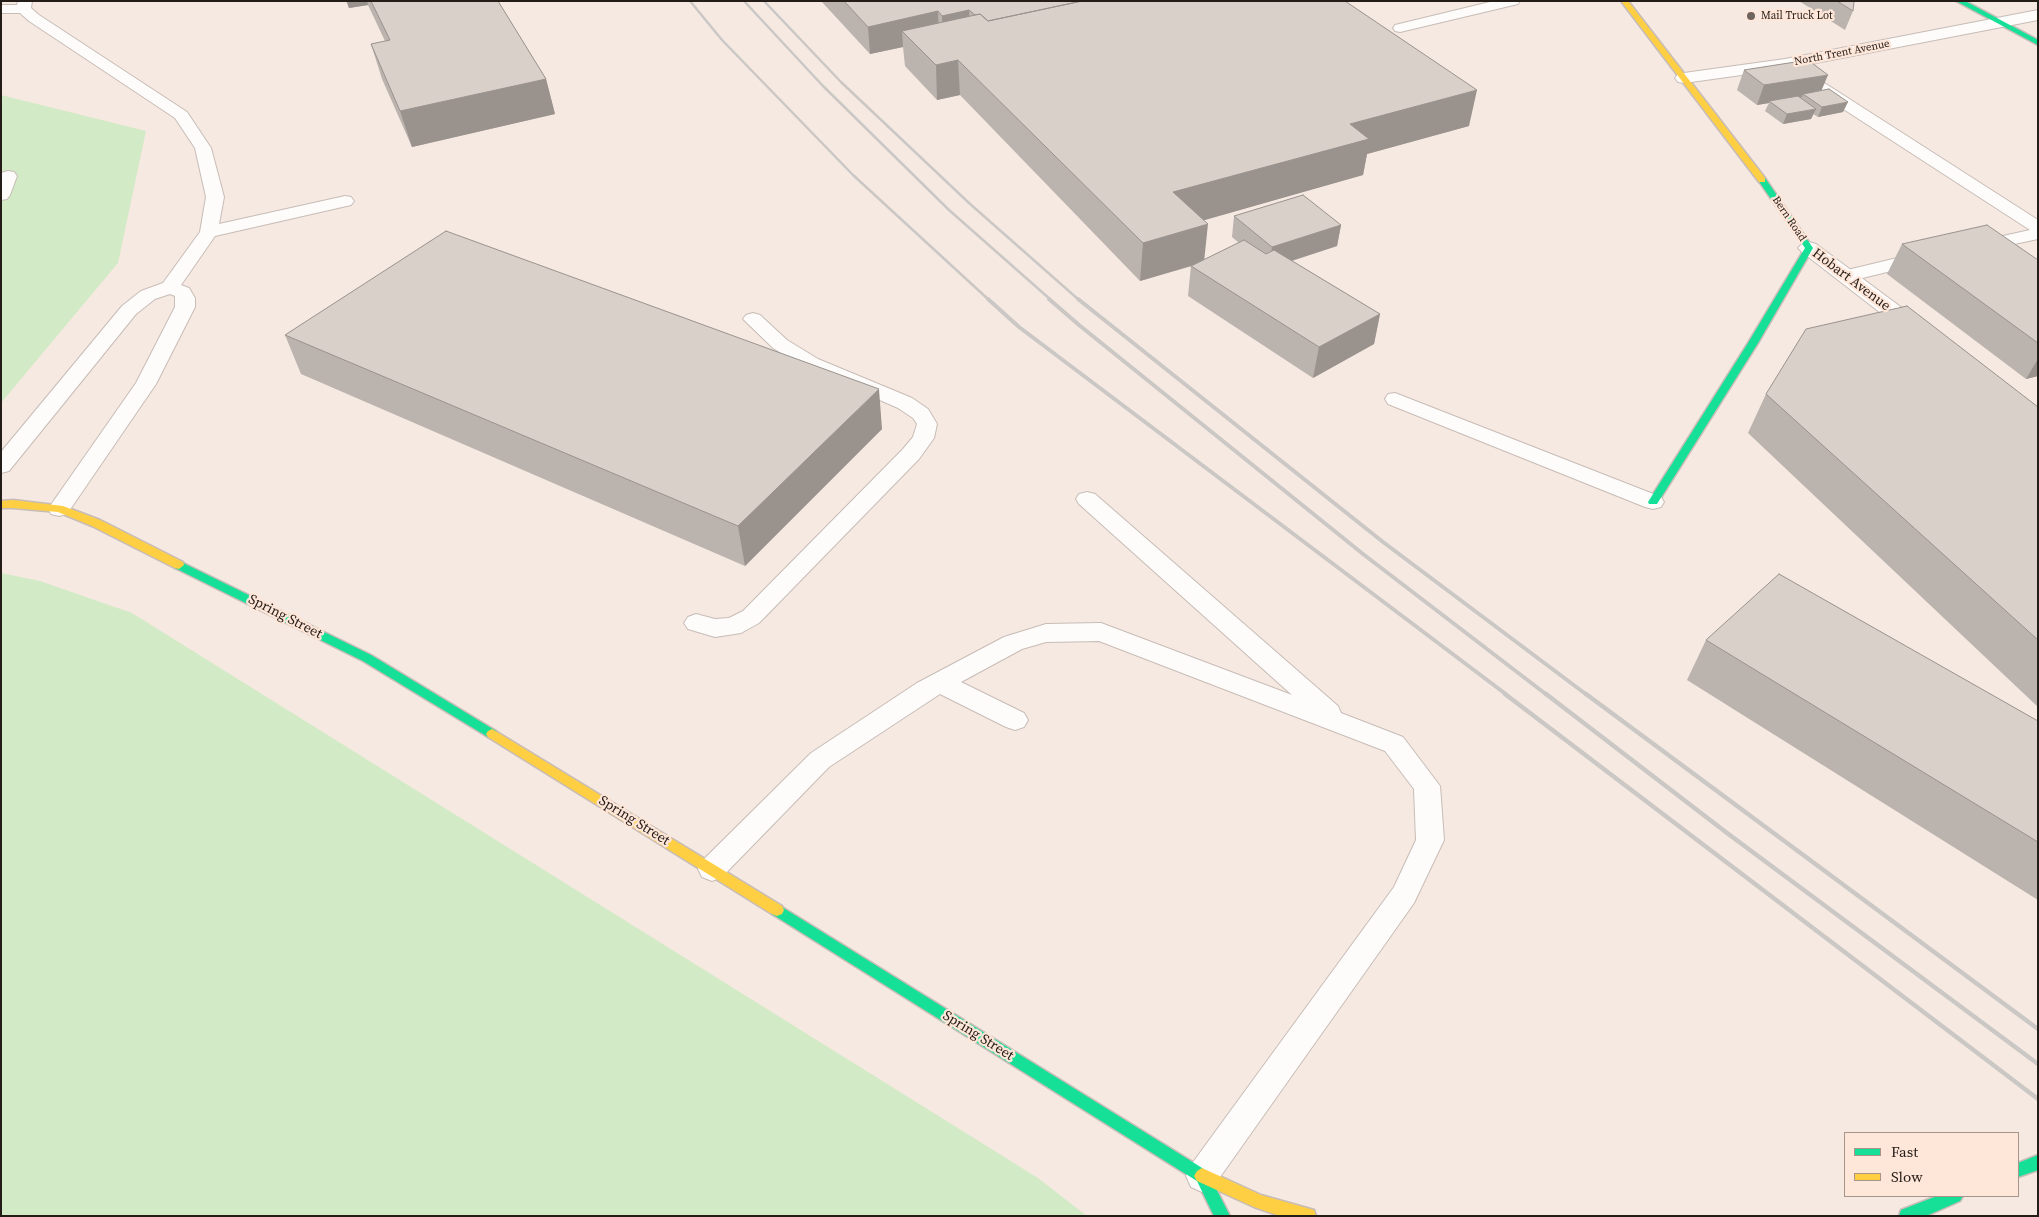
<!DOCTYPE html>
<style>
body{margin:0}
#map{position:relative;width:2039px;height:1217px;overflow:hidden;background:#f6e9e1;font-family:"Source Serif 4",serif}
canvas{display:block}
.frame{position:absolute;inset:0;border:2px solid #241c17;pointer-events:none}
.legend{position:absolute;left:1844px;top:1132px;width:175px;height:65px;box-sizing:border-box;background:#fee6d9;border:1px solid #a7958b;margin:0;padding:6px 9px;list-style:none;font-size:15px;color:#241c17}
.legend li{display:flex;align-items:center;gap:10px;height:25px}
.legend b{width:25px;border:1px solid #a7958b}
</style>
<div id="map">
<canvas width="2039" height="1217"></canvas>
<div class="frame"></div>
<ul class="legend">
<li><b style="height:6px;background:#16e098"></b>Fast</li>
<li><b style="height:6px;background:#ffcf43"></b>Slow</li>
</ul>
</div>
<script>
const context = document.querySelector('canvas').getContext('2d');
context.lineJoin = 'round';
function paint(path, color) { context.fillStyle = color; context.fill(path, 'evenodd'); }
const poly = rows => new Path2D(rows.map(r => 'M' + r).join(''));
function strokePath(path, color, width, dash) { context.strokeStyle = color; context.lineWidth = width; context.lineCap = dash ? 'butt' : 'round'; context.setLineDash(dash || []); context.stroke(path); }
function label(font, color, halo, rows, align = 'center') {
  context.font = font + ' "Source Serif 4",serif'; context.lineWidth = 4.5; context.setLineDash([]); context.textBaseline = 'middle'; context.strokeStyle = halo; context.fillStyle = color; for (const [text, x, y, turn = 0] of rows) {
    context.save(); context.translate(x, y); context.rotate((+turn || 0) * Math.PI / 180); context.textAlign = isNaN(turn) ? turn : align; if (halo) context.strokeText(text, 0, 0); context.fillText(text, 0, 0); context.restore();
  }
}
paint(poly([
 [1,95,146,131,118,263,1,403],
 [1,573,40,581,132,613,1038,1178,1087,1216,1,1216]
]), '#d3eac6');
const lane = poly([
 [18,1,32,1,31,8,39,15,187,112,211,148,224,197,219,224,345,196,351,197,354,201,351,205,215,236,181,285,189,288,195,298,195,307,156,384,67,514,59,516,51,514,48,509,136,383,175,307,175,296,170,294,155,299,136,314,9,471,1,473,1,452,122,306,141,291,163,283,200,232,206,197,195,148,175,118,29,21,20,13,1,13,1,5,17,5,18,1],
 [1494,1,1520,1,1518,4,1400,32,1395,31,1393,28,1395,25,1494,1],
 [1820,82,1826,84,2038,220,2038,239,1977,252,1971,251,1968,247,1971,243,2030,230,1814,90,1812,87,1814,84,1820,82],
 [8,171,14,172,17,176,10,195,7,199,1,200,1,173,8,171],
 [1922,252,1928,254,1931,258,1928,262,1846,282,1839,280,1837,276,1839,272,1922,252],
 [753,313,760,315,787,340,818,359,912,398,928,409,937,424,934,438,919,459,759,623,741,633,715,637,688,629,684,623,688,617,696,614,715,619,729,618,743,611,903,449,913,437,917,424,913,418,898,408,804,367,773,348,743,319,746,315,753,313],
 [1395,393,1661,497,1664,502,1661,507,1653,509,1645,507,1388,404,1385,399,1388,394,1395,393],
 [1087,492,1095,494,1338,706,1341,713,1403,737,1440,786,1444,840,1414,903,1213,1187,1202,1192,1191,1187,1186,1176,1191,1165,1394,887,1416,840,1414,789,1385,751,1099,641,1046,642,1022,649,961,682,1024,713,1028,720,1024,727,1015,730,1006,727,940,694,829,767,722,877,712,881,702,877,698,869,702,861,811,753,917,683,1004,637,1046,624,1101,623,1292,695,1079,504,1076,499,1079,494,1087,492]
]);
const street = poly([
 [2038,10,2038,20,1785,69,1684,83,1678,82,1675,78,1678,74,1684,73,1785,59,2038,10],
 [1809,242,1816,244,1929,328,1932,333,1929,338,1921,340,1913,338,1802,252,1798,248,1802,244,1809,242]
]);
const fast = poly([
 [1956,1,1965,1,2038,40,2038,45,1956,1],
 [1759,178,1765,178,1813,248,1758,343,1657,504,1649,504,1648,502,1748,343,1805,248,1758,180,1759,178],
 [179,561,371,655,496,731,498,734,496,737,488,737,363,661,175,568,174,565,175,562,179,561],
 [777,904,1207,1171,1230,1216,1214,1216,1197,1181,772,914,770,910,772,906,777,904],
 [2038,1155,2038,1170,2018,1177,2018,1163,2038,1155],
 [1937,1196,1963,1196,1960,1201,1926,1216,1899,1216,1901,1210,1937,1196]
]);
const slow = poly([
 [1621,1,1628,1,1765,178,1765,182,1759,182,1621,1],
 [13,500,63,506,100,520,183,562,184,565,179,569,175,568,92,526,58,512,13,508,1,508,1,501,13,500],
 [492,729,782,906,784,910,782,914,777,916,772,914,488,737,486,734,488,731,492,729],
 [1202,1168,1261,1195,1314,1210,1316,1216,1280,1216,1254,1207,1197,1181,1194,1176,1197,1171,1202,1168]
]);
strokePath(lane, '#c7bcb7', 2);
strokePath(street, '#c7bcb7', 2);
strokePath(fast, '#c7bcb7', 3);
strokePath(slow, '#c7bcb7', 3);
paint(lane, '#fefcfa');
paint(street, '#fefcfa');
paint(fast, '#16e098');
paint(slow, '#ffcf43');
strokePath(poly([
 [690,1,722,40,853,175,989,300],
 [744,1,823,86,949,210,1051,300],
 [764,1,841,82,969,203,1079,300]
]), '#cac7c5', 2.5);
strokePath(poly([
 [988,299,1019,327,1507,695],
 [1049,299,1079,325,1363,554,1547,695],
 [1078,299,1383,542,1587,695]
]), '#cac7c5', 4);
strokePath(poly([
 [1505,694,2038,1099],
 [1546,694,1727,833,2038,1064],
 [1586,694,2038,1029]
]), '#cac7c5', 4.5);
paint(poly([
 [346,1,498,1,546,79,555,114,412,147,382,79,371,44,385,41,368,5,349,8],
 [821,1,1345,1,1469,126,1367,154,1363,175,1203,220,1204,260,1239,243,1232,237,1234,216,1341,225,1337,246,1292,261,1380,314,1374,344,1313,378,1188,296,1191,266,1192,266,1140,281,960,95,937,100,905,66,903,47,870,54],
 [1799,1,1853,1,1853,11,1845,30],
 [1744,70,1822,90,1843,112,1818,117,1813,114,1811,119,1783,124,1765,111,1769,103,1757,105,1737,90],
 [1902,244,2038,260,2038,376,2026,379,1887,274],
 [285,335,882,429,745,566,301,374],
 [1766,394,2038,407,2038,707,1748,433],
 [1706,640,2038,721,2038,900,1687,680]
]), '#bbb3ae');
paint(poly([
 [347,1,367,1,368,5,349,8],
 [969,10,970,37,943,43,942,16],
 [938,11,939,39,902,31,903,47,870,54,868,27],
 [958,60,960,95,937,100,936,65],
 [1828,75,1820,94,1803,94,1802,97,1771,102,1769,101,1769,103,1757,105,1764,85],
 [546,79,555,114,412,147,400,111],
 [1477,90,1469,126,1367,154,1363,175,1170,230,1173,192,1350,124],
 [1848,102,1843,112,1818,117,1822,107],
 [1816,109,1811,119,1783,124,1787,114],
 [1208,224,1204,262,1140,281,1143,243],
 [1341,225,1337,246,1269,268,1272,247],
 [1380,314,1374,344,1313,378,1319,347],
 [2038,359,2038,376,2026,379],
 [879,389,882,429,745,566,738,526]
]), '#99928d');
const building = poly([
 [371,1,498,1,546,79,400,111,371,44,390,40,371,1],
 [844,1,1082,1,988,21,980,14,975,15,969,10,942,16,938,11,868,27,844,1],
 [1082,1,1345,1,1477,90,1350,124,1369,139,1173,192,1208,224,1143,243,958,60,936,65,902,31,980,14,988,21,1082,1],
 [1837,1,1853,1,1854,2,1853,11,1837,1],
 [1808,60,1828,75,1764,85,1744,70,1808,60],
 [1829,89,1848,102,1822,107,1803,94,1829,89],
 [1798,96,1816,109,1787,114,1769,101,1798,96],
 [1303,195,1341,225,1272,247,1234,216,1303,195],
 [1987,225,2038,260,2038,343,1902,244,1987,225],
 [446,231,879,389,738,526,285,335,446,231],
 [1244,240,1266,254,1274,250,1380,314,1319,347,1191,266,1244,240],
 [1907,306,2038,407,2038,640,1766,394,1806,329,1907,306],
 [1779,574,2038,721,2038,842,1706,640,1779,574]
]);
paint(building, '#dad0ca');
strokePath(building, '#99928d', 1);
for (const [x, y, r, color] of [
 [1751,16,5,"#6e645e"]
]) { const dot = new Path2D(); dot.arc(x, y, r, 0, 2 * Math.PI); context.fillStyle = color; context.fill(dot); strokePath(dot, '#fee6d9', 2); }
label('11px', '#241c17', '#fee6d9', [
 ["Mail Truck Lot",1761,16]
], 'left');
label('11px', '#241c17', '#fee6d9', [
 ["North Trent Avenue",1842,53,-11],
 ["Bern Road",1789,219,56]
]);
label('14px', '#241c17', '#fee6d9', [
 ["Hobart Avenue",1851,280,37],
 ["Spring Street",285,617,27],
 ["Spring Street",634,821,32],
 ["Spring Street",978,1036,32]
]);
</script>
